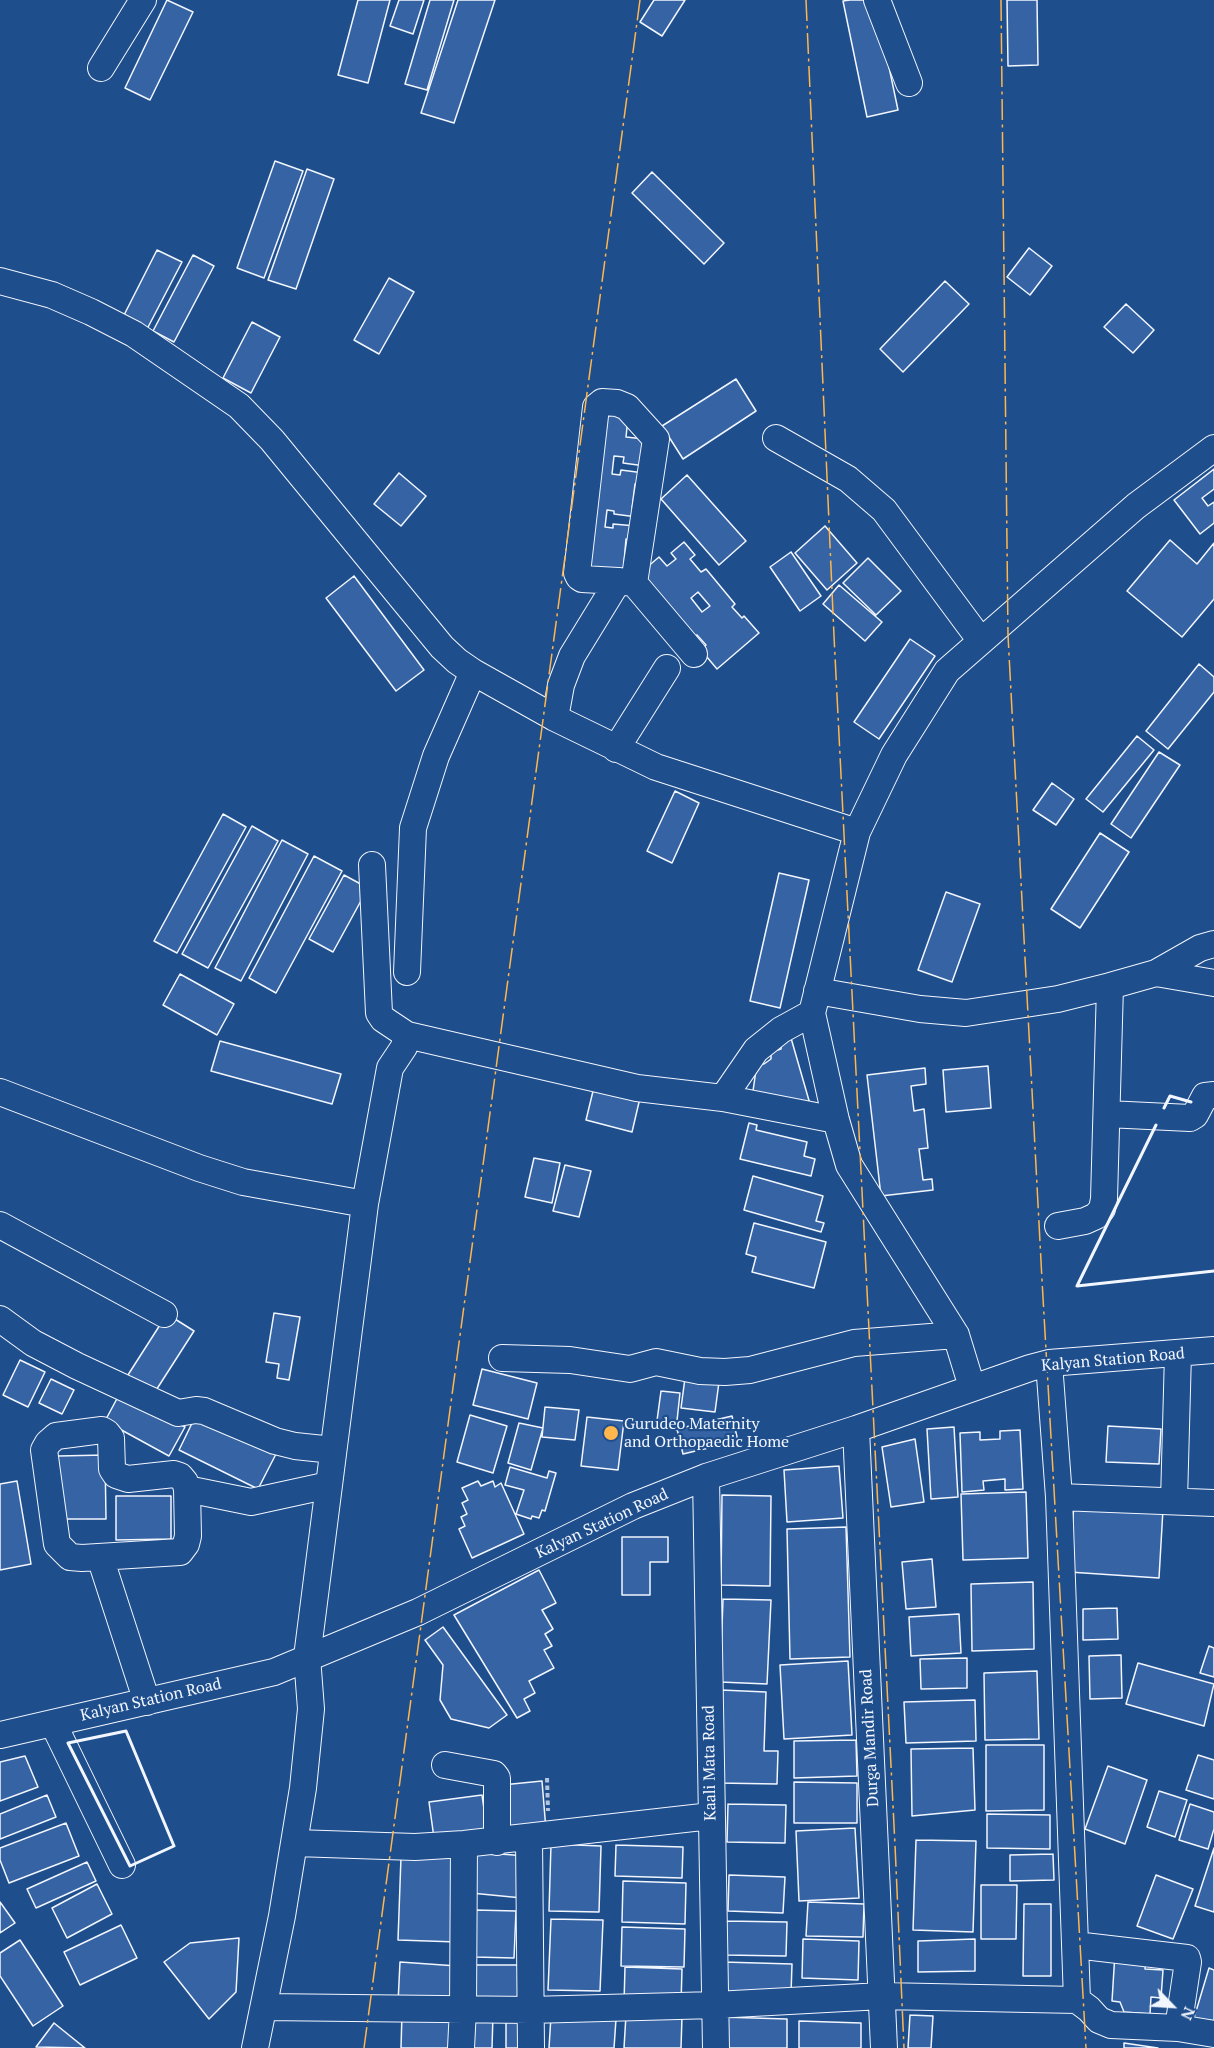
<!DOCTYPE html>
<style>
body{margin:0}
#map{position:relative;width:1214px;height:2048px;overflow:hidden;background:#1f4e8c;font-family:"PT Serif",serif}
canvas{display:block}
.north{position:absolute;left:1142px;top:1976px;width:60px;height:60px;-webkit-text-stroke:4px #1f4e8c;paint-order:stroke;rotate:115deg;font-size:16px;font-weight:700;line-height:24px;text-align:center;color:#f2f6ff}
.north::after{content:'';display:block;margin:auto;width:21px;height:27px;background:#f2f6ff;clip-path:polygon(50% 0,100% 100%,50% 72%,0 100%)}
</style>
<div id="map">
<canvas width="1214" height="2048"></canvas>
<div class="north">N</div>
</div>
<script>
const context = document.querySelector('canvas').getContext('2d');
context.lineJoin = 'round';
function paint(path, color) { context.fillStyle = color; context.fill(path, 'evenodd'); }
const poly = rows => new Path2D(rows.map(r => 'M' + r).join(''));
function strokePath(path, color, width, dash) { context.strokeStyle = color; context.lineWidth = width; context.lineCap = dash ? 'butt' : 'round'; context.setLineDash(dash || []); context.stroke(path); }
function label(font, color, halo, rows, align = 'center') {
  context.font = font + ' "PT Serif",serif'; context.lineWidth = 4.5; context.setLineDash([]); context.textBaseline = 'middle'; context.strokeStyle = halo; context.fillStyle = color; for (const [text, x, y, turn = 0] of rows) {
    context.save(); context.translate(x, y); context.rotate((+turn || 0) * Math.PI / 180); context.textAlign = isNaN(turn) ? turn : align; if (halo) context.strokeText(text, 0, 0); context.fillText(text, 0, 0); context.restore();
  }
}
const building = poly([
 [167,0,193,12,150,100,125,88,167,0],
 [358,0,390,0,368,83,338,75,358,0],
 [399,0,424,0,413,34,390,26,399,0],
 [430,0,454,0,427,90,405,84,430,0],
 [458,0,495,0,454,123,421,113,458,0],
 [654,0,685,0,662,36,640,22,654,0],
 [850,0,875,0,898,110,867,117,843,1,850,0],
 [1007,0,1037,0,1038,65,1008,66,1007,0],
 [275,161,303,171,264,278,237,268,275,161],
 [307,169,334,179,296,289,268,280,307,169],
 [652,172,724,243,704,264,632,193,652,172],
 [1029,248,1052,266,1030,295,1007,277,1029,248],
 [157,250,182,262,146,331,122,319,157,250],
 [193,255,214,266,174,342,153,331,193,255],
 [389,278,414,292,379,354,354,340,389,278],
 [945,281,969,304,903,372,880,349,945,281],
 [1126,304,1154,330,1133,353,1104,327,1126,304],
 [252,322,280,337,251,393,223,378,252,322],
 [736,379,756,411,683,459,662,426,736,379],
 [603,407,628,418,626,437,644,439,645,466,623,463,624,457,614,456,612,474,620,475,621,470,644,473,643,485,635,484,632,508,638,509,637,517,614,514,614,511,607,510,605,527,613,528,613,524,636,526,634,540,626,539,624,562,626,562,625,570,597,567,597,574,583,572,603,407],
 [1214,469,1214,489,1202,498,1208,506,1214,502,1214,523,1200,534,1174,500,1214,469],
 [399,473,426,496,401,526,374,504,399,473],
 [687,475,746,541,719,565,661,499,687,475],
 [825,526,857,563,827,590,795,553,825,526],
 [1170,540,1197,564,1214,543,1214,599,1182,637,1127,591,1170,540],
 [684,542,695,555,690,559,701,572,706,569,735,604,732,607,742,618,744,616,759,633,717,669,701,650,706,645,697,635,695,636,659,593,656,595,639,574,659,557,667,566,676,559,671,553,684,542],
 [698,592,710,606,702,612,691,598,698,592],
 [791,552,821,596,800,611,770,567,791,552],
 [868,558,901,591,876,615,843,583,868,558],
 [354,576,424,670,396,691,326,598,354,576],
 [839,585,882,622,865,641,823,604,839,585],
 [910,639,935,656,879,739,854,722,910,639],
 [1199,664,1214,677,1214,692,1168,749,1146,731,1199,664],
 [1137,736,1154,750,1103,812,1086,799,1137,736],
 [1159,752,1180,765,1131,838,1111,824,1159,752],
 [1052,783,1074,799,1056,825,1033,810,1052,783],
 [675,791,699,803,672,863,647,851,675,791],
 [223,814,246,827,177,953,154,941,223,814],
 [252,826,278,841,208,968,182,954,252,826],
 [1100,833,1129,852,1080,928,1051,909,1100,833],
 [282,840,308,854,241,981,215,968,282,840],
 [314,856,342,871,276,993,249,978,314,856],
 [779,873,809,880,780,1008,750,1001,779,873],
 [344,875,368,888,333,952,309,939,344,875],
 [946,892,980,904,952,982,918,970,946,892],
 [180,974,234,1004,217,1035,163,1005,180,974],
 [791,1038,812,1111,752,1098,757,1063,764,1064,771,1059,771,1052,781,1049,782,1040,791,1038],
 [220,1041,341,1074,332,1104,211,1071,220,1041],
 [988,1066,991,1108,946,1112,943,1070,988,1066],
 [925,1068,926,1084,911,1086,914,1111,924,1109,928,1148,919,1149,923,1180,932,1179,933,1190,881,1196,867,1075,925,1068],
 [594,1087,640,1098,632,1132,586,1120,594,1087],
 [749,1123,757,1125,756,1130,807,1142,804,1156,815,1159,811,1176,740,1159,749,1123],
 [534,1158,560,1163,552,1203,525,1197,534,1158],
 [565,1165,591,1171,579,1217,553,1211,565,1165],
 [753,1176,823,1196,816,1221,824,1223,821,1232,744,1210,753,1176],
 [754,1223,826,1242,814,1288,752,1272,756,1257,746,1254,754,1223],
 [274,1313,300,1317,289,1380,277,1378,279,1364,266,1362,274,1313],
 [167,1314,194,1331,153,1395,126,1378,167,1314],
 [20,1360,45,1372,28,1407,3,1395,20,1360],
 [482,1369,537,1383,528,1419,473,1405,482,1369],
 [685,1378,719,1382,715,1412,681,1408,685,1378],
 [51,1379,74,1390,62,1414,39,1403,51,1379],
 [661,1391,680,1393,676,1430,656,1428,661,1391],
 [120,1393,185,1427,169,1456,105,1421,120,1393],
 [545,1407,579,1410,575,1440,542,1437,545,1407],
 [196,1415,276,1454,258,1489,179,1450,196,1415],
 [470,1415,507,1426,493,1473,457,1462,470,1415],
 [732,1416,738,1441,683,1454,677,1429,732,1416],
 [587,1417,624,1421,618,1470,581,1466,587,1417],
 [519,1423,543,1428,531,1470,508,1463,519,1423],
 [1108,1426,1161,1429,1159,1464,1106,1462,1108,1426],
 [954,1427,958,1497,931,1499,927,1429,954,1427],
 [1020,1430,1023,1489,1005,1490,1005,1479,983,1481,984,1490,962,1492,960,1433,980,1432,980,1440,1000,1439,1000,1431,1020,1430],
 [915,1439,924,1502,891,1507,882,1447,915,1439],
 [105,1455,106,1519,59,1519,58,1456,105,1455],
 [839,1466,843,1518,787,1522,784,1470,839,1466],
 [510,1467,547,1478,549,1471,556,1473,545,1511,542,1510,539,1518,532,1516,531,1519,516,1514,524,1490,505,1485,510,1467],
 [17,1481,31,1564,0,1570,0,1484,17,1481],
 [478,1481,481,1486,493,1481,495,1487,501,1483,524,1534,472,1558,459,1529,465,1526,461,1517,467,1514,462,1503,468,1500,462,1488,478,1481],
 [1026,1492,1028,1558,963,1560,961,1494,1026,1492],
 [722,1495,771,1496,770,1586,721,1585,722,1495],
 [116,1496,171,1496,171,1539,116,1540,116,1496],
 [1074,1503,1163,1509,1159,1578,1069,1572,1074,1503],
 [846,1527,850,1657,790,1659,787,1529,846,1527],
 [622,1537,668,1537,668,1562,650,1562,650,1595,622,1595,622,1537],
 [932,1559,936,1607,906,1609,902,1562,932,1559],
 [539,1570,556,1603,542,1610,553,1629,545,1634,552,1646,544,1650,554,1668,529,1681,535,1693,524,1699,530,1711,517,1718,454,1615,539,1570],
 [1033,1582,1034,1649,972,1651,971,1584,1033,1582],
 [723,1599,771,1600,767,1684,720,1682,723,1599],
 [1117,1608,1118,1639,1083,1640,1083,1609,1117,1608],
 [959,1614,961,1653,911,1656,909,1617,959,1614],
 [443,1627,507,1715,489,1728,451,1719,440,1700,443,1665,425,1640,443,1627],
 [1209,1646,1214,1648,1214,1677,1200,1673,1209,1646],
 [1121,1655,1122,1698,1090,1699,1089,1656,1121,1655],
 [967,1658,967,1688,921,1689,920,1659,967,1658],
 [848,1661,852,1735,784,1739,780,1665,848,1661],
 [1138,1663,1214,1684,1204,1726,1126,1704,1138,1663],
 [1037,1671,1039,1739,985,1740,984,1673,1037,1671],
 [721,1690,766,1692,764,1751,778,1751,777,1784,718,1783,721,1690],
 [975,1700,976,1741,906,1743,904,1702,975,1700],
 [856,1740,857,1776,794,1778,794,1741,856,1740],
 [986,1745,1044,1745,1044,1810,986,1811,986,1745],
 [973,1748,975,1810,912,1816,911,1749,973,1748],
 [1198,1755,1214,1760,1214,1799,1186,1790,1198,1755],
 [25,1756,38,1787,0,1801,0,1762,25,1756],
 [1108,1766,1147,1780,1125,1844,1085,1829,1108,1766],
 [542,1781,546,1830,506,1834,502,1785,542,1781],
 [794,1782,857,1783,857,1823,794,1823,794,1782],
 [1159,1791,1187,1800,1175,1837,1147,1827,1159,1791],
 [47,1795,56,1817,0,1839,0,1814,47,1795],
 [482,1795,487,1830,434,1838,429,1802,482,1795],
 [728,1804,786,1805,785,1843,727,1842,728,1804],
 [1190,1804,1214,1812,1214,1829,1208,1849,1179,1840,1190,1804],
 [987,1814,1050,1815,1050,1849,987,1848,987,1814],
 [66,1823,79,1856,9,1883,0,1860,0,1848,66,1823],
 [855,1828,859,1898,799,1901,796,1831,855,1828],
 [916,1840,976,1841,973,1932,913,1930,916,1840],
 [551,1844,601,1846,599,1912,549,1911,551,1844],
 [616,1845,683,1847,682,1878,615,1876,616,1845],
 [1214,1848,1214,1912,1195,1906,1214,1848],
 [475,1852,526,1856,522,1898,471,1893,475,1852],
 [1053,1854,1054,1880,1010,1881,1010,1855,1053,1854],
 [401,1857,459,1858,457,1942,398,1940,401,1857],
 [87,1862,96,1881,36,1908,27,1889,87,1862],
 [729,1875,785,1877,783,1913,728,1911,729,1875],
 [1156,1875,1193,1889,1173,1939,1137,1926,1156,1875],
 [623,1881,686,1883,685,1924,622,1922,623,1881],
 [97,1884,112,1914,67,1938,52,1908,97,1884],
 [981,1885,1017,1885,1016,1939,981,1939,981,1885],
 [0,1902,15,1923,0,1933,0,1902],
 [808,1902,864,1904,863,1937,806,1936,808,1902],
 [1024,1904,1051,1904,1051,1976,1023,1976,1024,1904],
 [475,1910,516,1911,514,1958,474,1957,475,1910],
 [551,1919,603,1920,600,1991,548,1990,551,1919],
 [726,1921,787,1922,786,1956,725,1955,726,1921],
 [121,1925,137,1958,80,1985,64,1952,121,1925],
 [622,1927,685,1929,684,1967,621,1966,622,1927],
 [239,1938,236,1992,209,2019,164,1962,190,1943,239,1938],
 [803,1939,859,1941,858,1980,802,1978,803,1939],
 [975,1939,975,1971,918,1972,918,1941,975,1939],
 [20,1940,63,2006,33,2026,0,1976,0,1953,20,1940],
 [1115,1953,1146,1955,1145,1969,1163,1970,1161,1998,1151,1997,1150,2014,1124,2012,1120,2002,1112,2001,1115,1953],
 [400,1962,457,1966,455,2006,398,2003,400,1962],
 [723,1962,792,1964,791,1994,722,1992,723,1962],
 [471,1965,523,1965,522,2006,471,2005,471,1965],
 [625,1967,682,1969,681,2004,624,2003,625,1967],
 [1209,1968,1214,1970,1214,2024,1194,2018,1209,1968],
 [402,2013,455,2014,454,2048,401,2048,402,2013],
 [470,2014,493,2014,492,2048,469,2048,470,2014],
 [626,2015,682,2016,681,2048,624,2048,626,2015],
 [910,2015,933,2016,931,2048,908,2048,910,2015],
 [551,2016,616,2019,614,2048,549,2048,551,2016],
 [721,2017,787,2019,787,2048,720,2048,721,2017],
 [506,2019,526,2019,525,2048,506,2048,506,2019],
 [799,2021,861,2023,861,2048,799,2048,799,2021],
 [54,2023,85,2048,36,2047,54,2023],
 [1124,2043,1158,2048,1124,2048,1124,2043]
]);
paint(building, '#3563a3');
strokePath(building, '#f2f6ff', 1.5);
const minor = poly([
 [877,0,909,83],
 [101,68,143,0],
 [0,281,52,295,91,312,134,334,239,406,272,440,442,647,457,661,473,672,555,718,656,767,857,832,812,1013,836,1120,849,1165,956,1335,972,1387],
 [776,438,848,479,884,510,981,641],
 [618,581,582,579,579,577,577,573,596,407,602,402,617,403,627,407,656,439,634,583],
 [555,718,561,685,572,656,618,581,634,583,694,654],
 [616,749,667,668],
 [857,832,894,755,947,671,1136,506,1214,448],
 [372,865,379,1013,383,1019,407,1035],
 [407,972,413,828,436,756,473,672],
 [1156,973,1214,983],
 [817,991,920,1009,966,1013,1058,999,1110,986,1156,973,1200,948,1214,944],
 [0,1092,199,1168,243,1182,365,1204],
 [723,1098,756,1050,781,1030,812,1013],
 [1107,1114,1190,1118,1195,1115,1205,1096,1214,1095],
 [0,1225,164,1314],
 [1058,1226,1085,1221,1096,1216,1102,1209,1104,1199,1110,986],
 [0,1319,33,1343,77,1366,178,1413,196,1410,204,1411,275,1441,295,1446,333,1450],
 [502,1358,570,1360,630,1369,656,1362,700,1371,725,1372,750,1370,854,1343,956,1335],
 [1049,1363,1059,1497,1077,2000],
 [856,1429,884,2048],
 [102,1430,107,1433,111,1438,112,1469,116,1475,128,1479,174,1474,180,1476,185,1482,187,1489,188,1536,186,1544,180,1552,82,1558,70,1557,57,1544,44,1450,48,1443,56,1436,102,1430],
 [706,1477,716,2048],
 [187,1489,251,1502,329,1485],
 [1059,1497,1214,1503],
 [1174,1501,1178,1353],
 [100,1557,147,1702],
 [53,1723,122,1865],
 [0,1735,274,1672,418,1612,633,1506,706,1477,856,1429,1030,1368,1049,1363,1214,1350],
 [445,1765,494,1774,497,1778,497,1842],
 [529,1838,531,2048],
 [295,1843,415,1847,464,1844,711,1816],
 [1075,1945,1187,1958,1188,1962,1178,2028],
 [264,2007,530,2010,715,2005,882,1996,1077,2000,1089,2009,1099,2020,1111,2025,1178,2028,1214,2034],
 [255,2048,282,1916,303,1788,311,1709,307,1657,365,1204,390,1068,404,1047,407,1035,637,1088,723,1098,836,1120],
 [461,2048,463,2009,464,1844]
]);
strokePath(minor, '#f2f6ff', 28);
strokePath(poly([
 [547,1778,548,1811]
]), '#b3c4dc', 4, [4.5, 3]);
strokePath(minor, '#1f4e8c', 26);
strokePath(poly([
 [1164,1108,1170,1096,1191,1102],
 [1156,1125,1077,1286,1214,1271],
 [126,1731,174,1846,130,1866,68,1743,126,1731]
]), '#f2f6ff', 3);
strokePath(poly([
 [806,0,834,636,895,1845,904,2048],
 [1001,0,1008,635,1042,1280,1086,2048],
 [364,2048,640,0]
]), '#ffb74d', 1.5, [21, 4.5, 3, 4.5]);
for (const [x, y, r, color] of [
 [611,1433,8,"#ffb74d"]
]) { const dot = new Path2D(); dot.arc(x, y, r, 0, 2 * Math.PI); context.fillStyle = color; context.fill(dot); strokePath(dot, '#1f4e8c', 2); }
label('16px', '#f2f6ff', '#1f4e8c', [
 ["Kalyan Station Road",1113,1360,-5],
 ["Kalyan Station Road",602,1524,-25],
 ["Kalyan Station Road",151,1700,-13],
 ["Durga Mandir Road",870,1738,-93],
 ["Kaali Mata Road",710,1763,-91]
]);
label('16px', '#f2f6ff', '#1f4e8c', [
 ["Gurudeo Maternity",624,1424],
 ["and Orthopaedic Home",624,1442]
], 'left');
</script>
